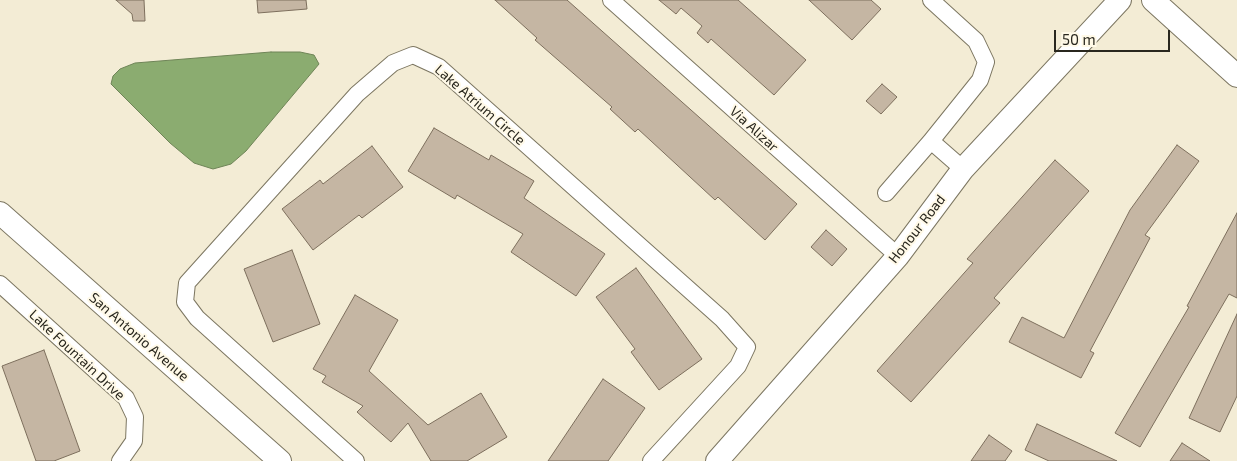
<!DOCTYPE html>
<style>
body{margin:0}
#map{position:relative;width:1237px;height:461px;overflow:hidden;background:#f3ecd5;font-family:"Exo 2",sans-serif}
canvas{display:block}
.scale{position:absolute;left:1054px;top:30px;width:116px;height:22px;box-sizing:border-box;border:2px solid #29271e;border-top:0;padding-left:6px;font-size:15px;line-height:18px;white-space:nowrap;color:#29271e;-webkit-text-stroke:4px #fff9e7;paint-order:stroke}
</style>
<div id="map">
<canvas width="1237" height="461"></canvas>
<div class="scale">50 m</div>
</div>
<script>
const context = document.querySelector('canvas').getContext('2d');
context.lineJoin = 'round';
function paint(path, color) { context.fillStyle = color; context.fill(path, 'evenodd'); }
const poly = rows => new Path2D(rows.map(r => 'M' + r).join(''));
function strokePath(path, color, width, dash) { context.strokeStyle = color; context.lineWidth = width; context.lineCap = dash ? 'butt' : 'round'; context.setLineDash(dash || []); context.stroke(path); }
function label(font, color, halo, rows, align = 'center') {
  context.font = font + ' "Exo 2",sans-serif'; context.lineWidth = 4; context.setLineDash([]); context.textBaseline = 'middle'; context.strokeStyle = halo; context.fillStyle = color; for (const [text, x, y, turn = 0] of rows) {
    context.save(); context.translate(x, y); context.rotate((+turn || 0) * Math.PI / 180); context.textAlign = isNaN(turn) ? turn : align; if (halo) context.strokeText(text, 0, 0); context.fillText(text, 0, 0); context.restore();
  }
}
const water = poly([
 [271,52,300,52,314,55,319,64,246,151,231,164,213,169,194,163,170,143,111,84,113,76,120,69,135,63,271,52]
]);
paint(water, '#8bac70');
strokePath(water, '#6e8457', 1);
const building = poly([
 [116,0,144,0,145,21,133,21,132,14,116,0],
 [257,0,306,0,307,9,258,13,257,0],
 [495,0,567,0,797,204,765,240,718,197,715,200,638,129,635,132,610,109,612,107,535,40,537,38,495,0],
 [659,0,738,0,806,60,774,95,711,39,708,43,697,33,702,26,681,8,676,14,659,0],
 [809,0,871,0,881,9,852,40,809,0],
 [882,84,897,97,881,114,866,101,882,84],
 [434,128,489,160,491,155,534,181,524,198,605,254,576,296,511,252,523,234,457,195,455,199,408,171,434,128],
 [1177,145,1199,161,1145,235,1150,238,1090,351,1094,353,1081,378,1009,342,1022,317,1064,338,1130,210,1177,145],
 [372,146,403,187,362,218,359,215,313,250,282,209,320,180,323,184,372,146],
 [1055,160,1089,191,994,298,1000,303,911,402,877,371,973,263,967,259,1055,160],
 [1237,213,1237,298,1229,294,1140,447,1115,433,1189,307,1187,306,1237,213],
 [826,230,847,249,832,266,811,247,826,230],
 [292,250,320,324,273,342,244,269,292,250],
 [636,268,702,359,659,390,631,352,635,349,596,297,636,268],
 [355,295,398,320,369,371,428,425,481,393,507,437,467,461,431,461,408,423,391,442,357,412,363,406,322,382,326,376,313,369,355,295],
 [1237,314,1237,396,1220,432,1189,418,1237,314],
 [44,350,80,451,54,461,36,461,2,366,44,350],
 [603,379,645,408,608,461,548,461,603,379],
 [1037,424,1117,461,1049,461,1025,450,1037,424],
 [989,435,1012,451,1005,461,971,461,989,435],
 [1182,443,1210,461,1170,461,1182,443]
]);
paint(building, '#c5b6a3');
strokePath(building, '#7d6f5d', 1);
const street = poly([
 [611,0,898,256],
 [931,0,976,41,986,62,980,80,931,141,963,169],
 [886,193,931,141],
 [0,284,126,398,135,417,134,441,120,461],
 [356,461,197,318,185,302,187,283,357,94,393,63,413,55,439,67,722,319,747,347,738,366,651,461]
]);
const secondary = poly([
 [1153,0,1237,76],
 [0,213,280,461],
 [717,461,898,256,963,169,1120,0]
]);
strokePath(street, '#7c7661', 18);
strokePath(secondary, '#7c7661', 24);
strokePath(street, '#fff', 16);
strokePath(secondary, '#fff', 22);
label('14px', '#29271e', '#fff9e7', [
 ["Lake Atrium Circle",480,105,41],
 ["Via Alizar",754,129,42],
 ["Honour Road",917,229,-52],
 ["San Antonio Avenue",139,337,41],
 ["Lake Fountain Drive",77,355,43]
]);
</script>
